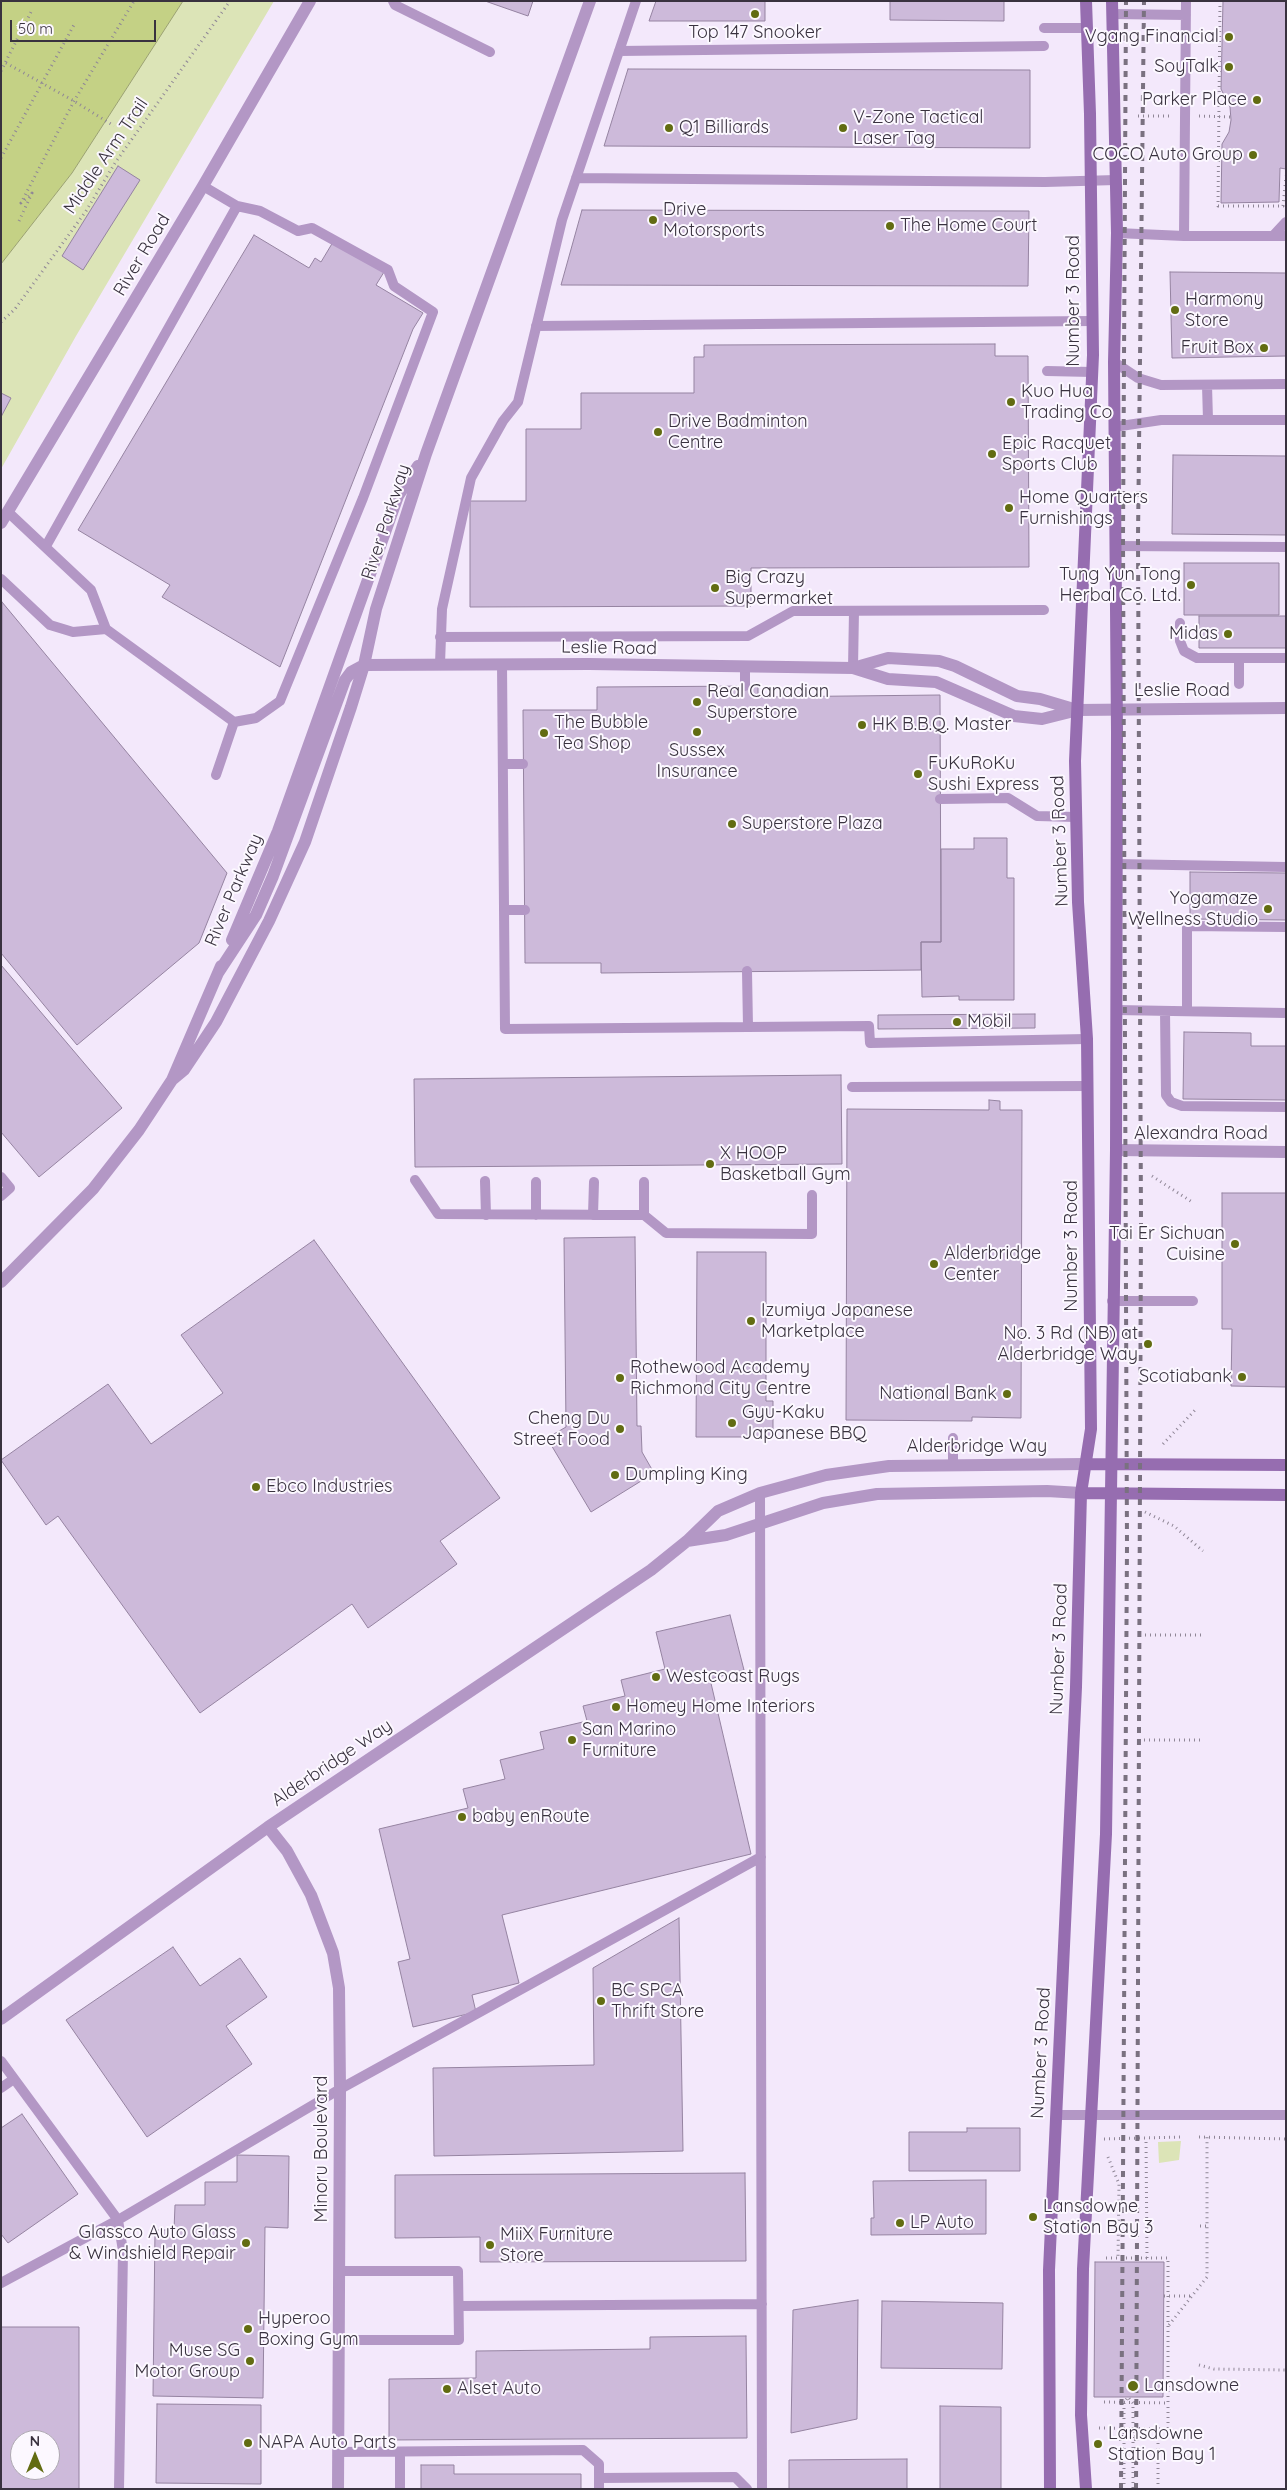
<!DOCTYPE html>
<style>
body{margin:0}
#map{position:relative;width:1287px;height:2490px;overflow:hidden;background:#f3e8fb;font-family:Quicksand,sans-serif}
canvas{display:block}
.frame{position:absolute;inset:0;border:2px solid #39323f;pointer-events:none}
.north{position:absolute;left:10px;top:2430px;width:50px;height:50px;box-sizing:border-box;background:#fcf8ff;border:1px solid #aea9b2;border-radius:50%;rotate:0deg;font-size:14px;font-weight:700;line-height:20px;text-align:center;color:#39323f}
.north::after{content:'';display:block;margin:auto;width:18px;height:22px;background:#626c12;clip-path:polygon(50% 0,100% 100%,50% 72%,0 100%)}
.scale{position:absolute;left:10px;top:20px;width:146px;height:22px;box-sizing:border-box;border:2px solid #39323f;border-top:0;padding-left:6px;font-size:15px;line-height:18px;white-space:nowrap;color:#39323f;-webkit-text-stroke:4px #fcf8ff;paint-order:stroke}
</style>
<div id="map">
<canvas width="1287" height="2490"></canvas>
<div class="frame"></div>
<div class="north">N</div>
<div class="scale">50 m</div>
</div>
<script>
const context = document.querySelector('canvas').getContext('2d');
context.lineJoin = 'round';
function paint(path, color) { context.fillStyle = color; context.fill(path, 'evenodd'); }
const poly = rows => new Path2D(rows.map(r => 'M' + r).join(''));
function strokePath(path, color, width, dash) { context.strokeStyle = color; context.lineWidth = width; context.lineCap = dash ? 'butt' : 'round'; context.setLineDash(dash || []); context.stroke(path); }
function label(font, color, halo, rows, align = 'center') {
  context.font = font + ' Quicksand,sans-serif'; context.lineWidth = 4; context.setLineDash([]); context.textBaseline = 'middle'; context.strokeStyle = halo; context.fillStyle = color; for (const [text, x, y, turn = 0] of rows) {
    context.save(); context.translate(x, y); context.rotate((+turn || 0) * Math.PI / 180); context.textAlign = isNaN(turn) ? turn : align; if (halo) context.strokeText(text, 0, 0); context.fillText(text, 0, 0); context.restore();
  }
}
paint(poly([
 [183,1,274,1,76,336,1,469,1,264,72,173],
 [1181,2141,1179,2160,1159,2163,1158,2142]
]), '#dce4b7');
const water = poly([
 [1,1,183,1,72,173,1,264,1,1]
]);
paint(water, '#c4d185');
strokePath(water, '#9aa170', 1);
const building = poly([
 [485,1,533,1,528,16,485,1],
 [656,1,765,1,765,21,649,21,656,1],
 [890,1,1004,1,1004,21,890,20,890,1],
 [1223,1,1286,1,1286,169,1280,168,1279,202,1221,203,1222,144,1229,132,1231,120,1230,107,1221,89,1223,1],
 [628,69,1030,70,1030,148,604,146,628,69],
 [118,166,140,180,83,270,62,256,118,166],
 [582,210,1029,211,1028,286,561,285,582,210],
 [254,235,309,268,315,258,321,262,333,242,384,272,376,285,423,313,413,329,280,667,162,597,170,585,78,530,254,235],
 [1170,272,1286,273,1286,356,1172,358,1170,272],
 [995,344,995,356,1028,356,1029,567,751,568,751,606,470,607,470,501,526,501,526,429,581,429,581,393,694,393,694,357,704,357,704,345,995,344],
 [1,393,11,398,1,417,1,393],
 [1173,455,1286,456,1286,535,1172,534,1173,455],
 [1184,563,1279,563,1279,615,1184,615,1184,563],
 [2,602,227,873,199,943,77,1045,1,953,2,602],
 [1199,616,1286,616,1286,648,1199,648,1199,616],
 [758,686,758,697,940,695,941,942,921,942,921,970,601,973,601,963,525,963,523,710,597,710,597,687,758,686],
 [974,838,1007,838,1007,878,1014,878,1014,1000,959,1000,959,996,922,997,921,942,941,942,941,849,974,849,974,838],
 [1190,872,1286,873,1286,920,1190,919,1190,872],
 [1,965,122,1108,39,1177,1,1132,1,965],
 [1035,1014,1035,1028,878,1029,878,1015,1035,1014],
 [1184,1032,1251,1033,1251,1046,1286,1046,1286,1100,1183,1099,1184,1032],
 [841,1075,842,1164,415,1167,414,1079,841,1075],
 [989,1100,1000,1101,1000,1110,1022,1110,1021,1418,972,1417,972,1421,846,1420,847,1109,989,1110,989,1100],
 [1222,1193,1286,1193,1286,1387,1231,1386,1232,1329,1222,1329,1222,1193],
 [635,1237,637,1426,641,1426,642,1452,654,1473,591,1512,547,1438,566,1427,564,1238,635,1237],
 [314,1240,500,1498,440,1541,457,1564,368,1628,352,1604,200,1713,58,1516,46,1525,1,1460,108,1384,151,1444,223,1393,181,1335,314,1240],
 [697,1252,766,1252,766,1401,773,1401,773,1437,696,1437,697,1252],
 [730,1615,744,1670,710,1679,751,1854,502,1915,519,1983,472,1995,476,2012,413,2027,398,1962,410,1959,379,1829,468,1808,463,1789,505,1779,500,1760,544,1749,540,1732,587,1721,583,1706,625,1696,621,1680,665,1669,656,1632,730,1615],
 [679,1918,683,2151,434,2156,433,2068,594,2065,593,1968,679,1918],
 [173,1947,200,1986,240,1958,267,1997,226,2026,252,2064,147,2137,66,2020,173,1947],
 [22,2114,78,2194,8,2243,1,2234,1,2128,22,2114],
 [967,2128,1020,2128,1020,2171,909,2171,909,2132,967,2132,967,2128],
 [237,2155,289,2156,288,2228,265,2227,263,2398,153,2396,155,2230,174,2230,175,2205,205,2205,205,2182,237,2182,237,2155],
 [745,2173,746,2261,480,2262,480,2237,395,2238,395,2175,745,2173],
 [986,2180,986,2234,871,2235,871,2218,874,2218,873,2181,986,2180],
 [1095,2262,1164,2262,1163,2397,1094,2397,1095,2262],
 [858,2300,857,2419,791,2433,793,2310,858,2300],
 [882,2301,1003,2303,1002,2369,881,2368,882,2301],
 [1,2327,79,2327,79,2489,1,2489,1,2327],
 [20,2440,50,2440,50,2470,20,2470,20,2440],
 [746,2336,747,2438,389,2440,389,2379,476,2378,476,2351,650,2349,650,2337,746,2336],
 [157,2404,261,2405,261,2484,156,2483,157,2404],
 [940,2406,1001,2407,1001,2489,940,2489,940,2406],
 [907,2459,907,2489,789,2489,789,2460,907,2459],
 [421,2465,454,2465,454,2474,581,2474,581,2489,421,2489,421,2465]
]);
paint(building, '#cdbada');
strokePath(building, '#9583a1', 1);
strokePath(poly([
 [1220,1,1218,206,1283,206,1286,176],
 [6,63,74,101,114,126],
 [1,71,32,10],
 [1138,116,1173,116],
 [1199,116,1231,117],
 [1,158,75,23],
 [19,221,32,193,21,203,74,101,134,1],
 [1,322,15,309,86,211,115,163,230,1],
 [1152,1176,1192,1202],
 [1163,1444,1197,1408],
 [1145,1512,1174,1526,1203,1551],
 [1145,1635,1202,1635],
 [1144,1740,1201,1740],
 [1199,2137,1286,2139],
 [1104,2139,1181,2137],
 [1108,2157,1119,2184,1118,2258],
 [1200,2226,1207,2226],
 [1147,2227,1154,2227],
 [1106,2258,1147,2258],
 [1164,2296,1191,2296],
 [1169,2325,1207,2277,1207,2137],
 [1199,2365,1214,2369,1286,2370],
 [1104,2402,1168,2403,1168,2258,1147,2258,1146,2138],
 [1099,2428,1168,2429,1168,2403],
 [1124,2489,1124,2403,1128,2397,1133,2403,1133,2489],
 [1158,2489,1158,2429]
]), '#8f8696', 3, [1, 4]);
strokePath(poly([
 [393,1,395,5,490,52],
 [1186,1,1184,236,1286,236],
 [1112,14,1186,15],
 [1044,28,1087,28],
 [619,51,1044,46],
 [576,178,1045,182,1116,180],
 [203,186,237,206],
 [1117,233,1184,236],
 [1273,236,1286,222],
 [536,326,1092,321],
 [1114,362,1138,378,1161,385,1286,384],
 [1047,371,1092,372],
 [1207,385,1208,420],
 [1114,427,1161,420,1286,420],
 [9,513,91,590,106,629,234,722,256,718,280,701,363,498,433,312,394,286,388,270,312,228,298,231,260,211,237,206,46,546],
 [1115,546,1286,547],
 [1,579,50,625,73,632,106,629],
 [1180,623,1180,641,1184,651,1197,658,1239,658,1239,684],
 [440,637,748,636,793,611,1044,610],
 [1239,658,1286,658],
 [440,664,442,609,471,478,503,421,518,402,562,220,636,1],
 [502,664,505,1029,869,1026,870,1043,1087,1039],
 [745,667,745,686],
 [853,668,854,611],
 [503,764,523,764],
 [216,775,234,722],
 [940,799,1008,798,1037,816,1076,817],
 [1116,864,1286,867],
 [504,910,525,910],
 [747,971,748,1027],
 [1116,1010,1286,1013],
 [1165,1011,1166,1095,1171,1102,1182,1106,1286,1107],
 [1187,1011,1187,926,1286,927],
 [852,1087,1088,1086],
 [1,1177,10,1188,1,1196],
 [415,1180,438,1214,644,1215,666,1233,812,1234,812,1195],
 [485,1181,486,1215],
 [536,1182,536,1215],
 [644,1182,644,1215],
 [593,1215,594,1182],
 [1112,1301,1193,1301],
 [953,1438,953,1464],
 [760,1493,762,2489],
 [1,2061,118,2220,123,2251,119,2489],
 [1,2088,14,2079],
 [1056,2115,1286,2115],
 [1,2283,118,2220,340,2089,761,1857],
 [459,2306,762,2304],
 [339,2340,459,2340,458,2271,339,2271],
 [338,2452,583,2450,599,2464,599,2489],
 [599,2478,735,2477,747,2489],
 [400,2489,400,2452]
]), '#b397c5', 10);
strokePath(poly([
 [1,523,203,186,310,1],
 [1116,1150,1286,1152]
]), '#b397c5', 12);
strokePath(poly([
 [853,668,888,658,939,661,955,666,1017,696,1040,699,1077,710],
 [232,940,278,831,398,496,418,466],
 [218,973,256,915,273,876,345,680,351,672,364,665,589,664,853,668,888,679,936,682,1014,716,1042,719,1078,710,1286,708],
 [172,1080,184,1070,216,1022,269,921,305,842,351,707,364,665,376,609,426,454,590,1],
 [1,1282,93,1189,139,1130,172,1080,221,966],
 [687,1541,726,1535,823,1503,877,1494,1047,1491,1081,1493],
 [268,1827,287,1851,311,1895,333,1953,339,1988,340,2089,338,2489],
 [1,2019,268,1827,651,1570,687,1541,718,1511,760,1493,826,1475,889,1466,1086,1464]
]), '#b397c5', 12);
strokePath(poly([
 [1086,1464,1286,1465],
 [1081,1493,1286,1495],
 [1050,2489,1049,2270,1076,1687,1081,1493,1091,1429,1087,1039,1078,902,1075,761,1093,355,1090,114,1086,1],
 [1086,2489,1081,2415,1083,2269,1106,1834,1116,1150,1117,732,1114,362,1117,233,1112,1]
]), '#966db0', 12);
strokePath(poly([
 [1121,2489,1127,1546,1123,539,1126,1],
 [1136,2489,1141,1221,1138,538,1144,1]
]), '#7a7180', 4, [6, 6]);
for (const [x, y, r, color] of [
 [755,14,5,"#626c12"],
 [1229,37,5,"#626c12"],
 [1229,67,5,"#626c12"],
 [1257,100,5,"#626c12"],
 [669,128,5,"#626c12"],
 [843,128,5,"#626c12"],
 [1253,155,5,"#626c12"],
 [653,220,5,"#626c12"],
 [890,226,5,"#626c12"],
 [1175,310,5,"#626c12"],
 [1264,348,5,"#626c12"],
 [1011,402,5,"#626c12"],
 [658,432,5,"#626c12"],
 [992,454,5,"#626c12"],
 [1009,508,5,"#626c12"],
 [1191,585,5,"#626c12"],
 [715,588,5,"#626c12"],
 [1228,634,5,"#626c12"],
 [697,702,5,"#626c12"],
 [862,725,5,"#626c12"],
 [697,732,5,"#626c12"],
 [544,733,5,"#626c12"],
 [918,774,5,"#626c12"],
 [732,824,5,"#626c12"],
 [1268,909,5,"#626c12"],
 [957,1022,5,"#626c12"],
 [710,1164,5,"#626c12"],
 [1235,1244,5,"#626c12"],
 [934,1264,5,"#626c12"],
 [751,1321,5,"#626c12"],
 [1148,1344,5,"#626c12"],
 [1242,1377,5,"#626c12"],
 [620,1378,5,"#626c12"],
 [1007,1394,5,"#626c12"],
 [732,1423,5,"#626c12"],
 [620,1429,5,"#626c12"],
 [615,1475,5,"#626c12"],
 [256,1487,5,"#626c12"],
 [656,1677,5,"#626c12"],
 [616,1707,5,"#626c12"],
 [572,1740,5,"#626c12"],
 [462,1817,5,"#626c12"],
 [601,2001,5,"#626c12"],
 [1033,2217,5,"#626c12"],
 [900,2223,5,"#626c12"],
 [246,2243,5,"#626c12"],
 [490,2245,5,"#626c12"],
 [248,2329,5,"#626c12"],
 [250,2361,5,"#626c12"],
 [1133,2386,6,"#626c12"],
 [447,2389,5,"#626c12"],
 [248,2443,5,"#626c12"],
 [1098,2444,5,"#626c12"]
]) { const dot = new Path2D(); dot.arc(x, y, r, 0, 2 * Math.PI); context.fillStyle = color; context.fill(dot); strokePath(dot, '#fcf8ff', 2); }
label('18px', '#39323f', '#fcf8ff', [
 ["Top 147 Snooker",755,33,"center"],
 ["Vgang Financial",1219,37,"right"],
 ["SoyTalk",1219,67,"right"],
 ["Parker Place",1247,100,"right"],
 ["V-Zone Tactical",853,118],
 ["Laser Tag",853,139],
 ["Q1 Billiards",679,128],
 ["COCO Auto Group",1243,155,"right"],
 ["Drive",663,210],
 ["Motorsports",663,231],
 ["The Home Court",900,226],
 ["Harmony",1185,300],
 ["Store",1185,321],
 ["Fruit Box",1254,348,"right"],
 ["Kuo Hua",1021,392],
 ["Trading Co",1021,413],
 ["Drive Badminton",668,422],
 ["Centre",668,443],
 ["Epic Racquet",1002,444],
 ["Sports Club",1002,465],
 ["Home Quarters",1019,498],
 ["Furnishings",1019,519],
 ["Tung Yun Tong",1181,575,"right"],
 ["Herbal Co. Ltd.",1181,596,"right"],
 ["Big Crazy",725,578],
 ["Supermarket",725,599],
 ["Midas",1218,634,"right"],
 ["Real Canadian",707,692],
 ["Superstore",707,713],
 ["The Bubble",554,723],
 ["Tea Shop",554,744],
 ["HK B.B.Q. Master",872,725],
 ["Sussex",697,751,"center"],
 ["Insurance",697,772,"center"],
 ["FuKuRoKu",928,764],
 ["Sushi Express",928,785],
 ["Superstore Plaza",742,824],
 ["Yogamaze",1258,899,"right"],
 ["Wellness Studio",1258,920,"right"],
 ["Mobil",967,1022],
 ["X HOOP",720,1154],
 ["Basketball Gym",720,1175],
 ["Tai Er Sichuan",1225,1234,"right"],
 ["Cuisine",1225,1255,"right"],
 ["Alderbridge",944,1254],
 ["Center",944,1275],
 ["Izumiya Japanese",761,1311],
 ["Marketplace",761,1332],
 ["No. 3 Rd (NB) at",1138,1334,"right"],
 ["Alderbridge Way",1138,1355,"right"],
 ["Rothewood Academy",630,1368],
 ["Richmond City Centre",630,1389],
 ["Scotiabank",1232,1377,"right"],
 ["National Bank",997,1394,"right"],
 ["Gyu-Kaku",742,1413],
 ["Japanese BBQ",742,1434],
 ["Cheng Du",610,1419,"right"],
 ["Street Food",610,1440,"right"],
 ["Dumpling King",625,1475],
 ["Ebco Industries",266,1487],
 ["Westcoast Rugs",666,1677],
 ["Homey Home Interiors",626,1707],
 ["San Marino",582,1730],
 ["Furniture",582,1751],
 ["baby enRoute",472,1817],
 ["BC SPCA",611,1991],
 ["Thrift Store",611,2012],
 ["Lansdowne",1043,2207],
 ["Station Bay 3",1043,2228],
 ["LP Auto",910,2223],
 ["Glassco Auto Glass",236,2233,"right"],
 ["& Windshield Repair",236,2254,"right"],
 ["MiiX Furniture",500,2235],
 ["Store",500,2256],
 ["Hyperoo",258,2319],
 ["Boxing Gym",258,2340],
 ["Muse SG",240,2351,"right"],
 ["Motor Group",240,2372,"right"],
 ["Lansdowne",1144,2386],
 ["Alset Auto",457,2389],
 ["Lansdowne",1108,2434],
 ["Station Bay 1",1108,2455],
 ["NAPA Auto Parts",258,2443]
], 'left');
label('18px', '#39323f', '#fcf8ff', [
 ["Middle Arm Trail",106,156,-56],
 ["River Road",142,255,-59],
 ["Number 3 Road",1074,301,-90],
 ["River Parkway",386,522,-72],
 ["Leslie Road",609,648,1],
 ["Leslie Road",1182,691],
 ["Number 3 Road",1060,841,-92],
 ["River Parkway",234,890,-67],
 ["Alexandra Road",1201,1134],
 ["Number 3 Road",1072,1246,-90],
 ["Alderbridge Way",977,1447],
 ["Number 3 Road",1059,1649,-88],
 ["Alderbridge Way",332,1763,-34],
 ["Number 3 Road",1041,2053,-87],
 ["Minoru Boulevard",322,2149,-90]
]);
</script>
